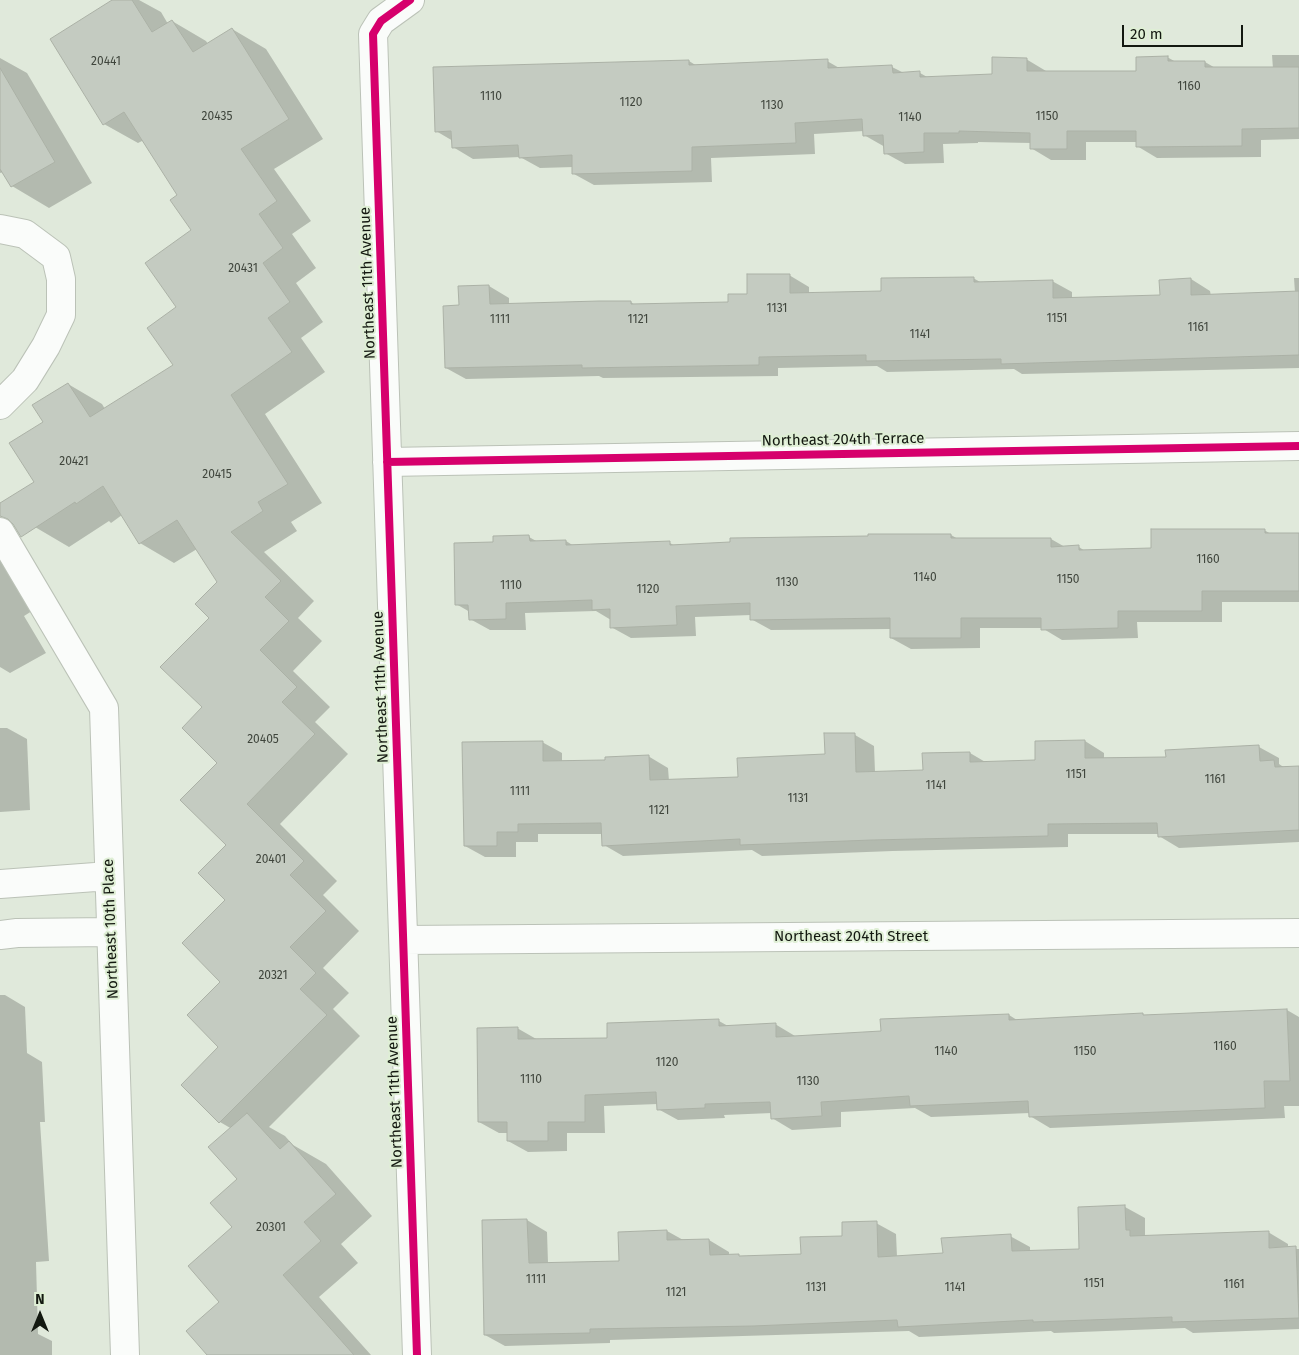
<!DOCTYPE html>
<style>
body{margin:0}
#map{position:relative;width:1299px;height:1355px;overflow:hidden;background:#e0e9db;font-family:"Fira Sans",sans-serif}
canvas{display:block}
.north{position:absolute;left:15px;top:1290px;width:50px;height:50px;-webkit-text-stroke:4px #dfefd5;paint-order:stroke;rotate:0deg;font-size:14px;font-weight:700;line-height:20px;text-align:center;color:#131810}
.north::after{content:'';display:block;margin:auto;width:18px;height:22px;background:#131810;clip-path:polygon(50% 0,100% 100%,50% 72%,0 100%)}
.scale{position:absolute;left:1122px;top:25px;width:121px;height:22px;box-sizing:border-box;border:2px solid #131810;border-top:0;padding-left:6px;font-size:15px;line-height:18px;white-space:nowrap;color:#131810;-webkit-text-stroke:4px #dfefd5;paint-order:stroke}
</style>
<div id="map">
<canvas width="1299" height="1355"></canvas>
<div class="north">N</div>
<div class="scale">20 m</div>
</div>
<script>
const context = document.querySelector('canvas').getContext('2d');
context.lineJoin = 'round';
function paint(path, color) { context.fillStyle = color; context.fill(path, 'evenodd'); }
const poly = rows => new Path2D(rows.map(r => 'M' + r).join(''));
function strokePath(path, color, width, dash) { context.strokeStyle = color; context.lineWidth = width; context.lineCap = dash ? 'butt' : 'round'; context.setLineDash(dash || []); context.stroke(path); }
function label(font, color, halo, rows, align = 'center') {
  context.font = font + ' "Fira Sans",sans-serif'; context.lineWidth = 4; context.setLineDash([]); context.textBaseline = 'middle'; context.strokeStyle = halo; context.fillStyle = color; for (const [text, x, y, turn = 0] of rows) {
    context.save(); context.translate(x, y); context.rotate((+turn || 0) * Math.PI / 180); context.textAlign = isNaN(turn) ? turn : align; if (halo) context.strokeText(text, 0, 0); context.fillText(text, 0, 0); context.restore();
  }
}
paint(poly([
 [115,0,139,0,161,12,168,24,172,21,206,41,208,44,232,29,266,49,323,139,274,169,311,221,292,234,316,268,296,283,323,322,301,338,325,372,265,414,322,503,291,522,297,531,264,552,314,601,298,618,322,641,293,671,330,707,315,722,348,754,280,824,337,881,323,895,359,931,323,968,349,993,333,1009,360,1036,269,1127,285,1136,293,1145,326,1164,372,1216,341,1244,358,1263,319,1297,371,1355,209,1355,221,1302,233,1227,239,1179,232,1129,220,1122,183,1085,220,1047,228,845,219,763,203,707,211,617,218,582,197,549,174,563,140,543,122,515,111,523,109,521,69,547,35,527,36,482,45,422,68,384,102,404,105,409,175,365,178,307,193,231,178,196,144,140,138,143,104,124],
 [1272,55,1299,55,1299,139,1261,140,1261,157,1157,158,1137,146,1137,142,1086,142,1086,160,1051,160,1031,148,1031,143,978,142,978,143,943,144,944,163,905,164,885,153,885,147,864,135,864,131,814,134,815,154,711,158,712,182,594,185,574,174,574,167,540,168,520,157,473,159,453,147,453,141,436,131,434,68,689,61,697,66,827,61,841,69,892,67,904,73,920,73,929,78,994,75,1026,59,1046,71,1046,73,1137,73,1167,57,1176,62,1205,62,1217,69,1273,69],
 [0,58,27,73,92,183,49,208,12,186,3,172,0,173],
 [789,275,809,287,809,294,882,292,973,278,982,283,1052,281,1072,292,1072,299,1161,296,1191,279,1210,291,1211,296,1295,293,1294,278,1299,278,1299,368,1022,374,1014,369,887,372,877,366,778,368,778,376,603,378,599,376,466,379,446,368,460,306,489,286,509,298,509,305,631,302,636,306,730,304],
 [1264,530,1271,534,1299,534,1299,604,1299,602,1222,602,1222,622,1137,622,1138,638,1062,640,1042,628,980,628,980,648,911,649,891,638,891,629,771,630,751,619,751,615,695,617,696,636,631,638,611,627,611,620,596,611,525,613,526,630,490,630,470,619,470,612,456,604,495,543,529,537,538,542,566,541,574,546,670,543,675,546,951,535,958,539,1051,539,1065,547,1079,547,1085,551,1153,549],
 [0,557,40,606,24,616,46,653,10,673,0,667],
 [0,728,7,728,27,739,30,810,0,812],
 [855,735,874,746,875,772,924,771,970,753,987,763,1036,761,1085,741,1104,753,1104,759,1167,758,1259,747,1279,758,1279,764,1285,768,1299,767,1299,842,1179,848,1159,836,1159,834,1068,834,1068,847,893,851,762,856,752,850,623,856,604,845,603,834,538,834,538,842,516,842,516,857,485,857,465,846,542,742,562,753,562,762,607,761,648,756,668,768,669,781,739,778,826,755],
 [0,995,5,995,25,1007,27,1053,42,1062,45,1122,40,1122,49,1261,36,1262,38,1334,52,1341,52,1355,0,1355],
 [1287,1010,1299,1017,1299,1106,1284,1106,1285,1118,1050,1128,1030,1116,1030,1113,931,1117,915,1108,841,1112,841,1127,792,1130,772,1118,772,1113,724,1115,725,1118,678,1120,658,1109,658,1104,604,1106,605,1133,567,1133,567,1151,528,1152,508,1141,508,1133,499,1133,479,1122,517,1028,538,1040,608,1039,719,1021,728,1026,775,1024,795,1036,795,1037,882,1033,1009,1015,1017,1020,1142,1014,1146,1016],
 [1125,1207,1145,1218,1145,1237,1268,1232,1288,1244,1288,1249,1299,1249,1299,1329,1193,1333,1185,1328,1054,1333,1051,1331,919,1337,909,1331,610,1340,610,1343,505,1346,485,1335,483,1221,527,1220,547,1232,548,1263,620,1262,619,1233,667,1231,685,1241,709,1240,729,1252,729,1256,741,1257,802,1255,876,1223,896,1234,897,1257,944,1254,1010,1236,1030,1247,1030,1252,1081,1250]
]), '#0003');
const building = poly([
 [112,0,132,0,152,32,172,20,193,52,232,28,289,119,241,149,277,201,259,214,283,248,263,263,290,302,268,318,292,352,231,395,288,484,258,502,263,511,231,532,281,581,265,597,289,621,260,650,297,687,282,702,315,734,247,804,304,861,290,875,326,911,290,947,316,973,300,989,327,1015,219,1123,181,1085,218,1047,187,1015,220,982,182,943,225,900,198,873,226,845,180,800,217,763,182,728,202,707,160,667,209,618,195,604,217,582,177,520,139,544,103,486,76,504,75,502,21,537,13,524,8,519,0,516,0,503,34,482,9,443,43,422,32,405,68,383,90,417,173,365,147,328,176,307,145,263,191,230,170,200,177,195,124,112,103,125,50,39,112,0],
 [1168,56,1168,61,1205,61,1205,67,1299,67,1299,128,1242,129,1242,146,1136,147,1136,131,1067,131,1067,149,1030,149,1030,133,959,131,959,133,924,133,924,152,884,154,883,135,863,136,862,119,795,123,796,143,692,147,692,171,572,174,572,155,519,158,518,145,452,148,451,131,435,132,433,67,689,60,689,65,828,59,828,68,892,65,893,73,920,71,920,77,992,74,992,57,1027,58,1027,71,1136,71,1136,57,1168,56],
 [0,68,55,162,11,187,0,169,0,68],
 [747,274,790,274,790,293,881,291,881,278,974,277,974,282,1053,280,1053,298,1160,295,1159,280,1191,278,1191,295,1299,291,1299,355,1001,364,1001,359,866,361,866,355,759,357,759,365,582,368,582,365,445,368,443,306,459,305,458,286,489,285,490,304,599,301,631,301,631,304,728,302,728,294,747,294,747,274],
 [1151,529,1265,529,1265,533,1299,533,1299,591,1202,591,1202,611,1118,611,1118,628,1041,630,1041,618,961,618,961,638,890,638,890,618,750,620,750,603,676,606,677,625,610,628,610,609,592,610,592,600,506,603,506,619,469,620,468,605,455,605,454,543,493,542,493,536,529,535,530,541,566,540,566,545,670,541,670,545,730,542,730,538,868,536,868,534,951,534,951,538,1051,538,1051,547,1079,545,1079,550,1151,548,1151,529],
 [824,733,855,733,856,772,923,770,922,753,970,752,970,762,1035,760,1035,741,1085,740,1085,758,1166,757,1165,750,1259,745,1260,761,1274,760,1275,767,1299,766,1299,830,1158,837,1157,823,1048,824,1048,836,872,840,740,845,740,839,602,846,601,823,518,824,518,832,497,832,497,846,464,846,462,742,543,741,543,761,605,760,605,757,649,755,650,780,738,777,737,758,825,754,824,733],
 [1287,1009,1290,1081,1264,1081,1265,1108,1029,1117,1028,1101,910,1106,909,1096,821,1102,822,1116,771,1119,770,1102,705,1104,705,1108,657,1110,656,1092,585,1095,585,1122,548,1122,548,1141,507,1141,507,1122,478,1122,477,1028,518,1027,518,1039,607,1038,607,1023,719,1019,719,1026,776,1023,776,1037,881,1031,880,1019,1009,1014,1009,1020,1143,1013,1143,1015,1287,1009],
 [247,1113,280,1149,289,1141,336,1194,304,1222,321,1241,283,1275,354,1355,207,1355,186,1331,219,1302,188,1266,232,1227,210,1203,237,1179,208,1147,247,1113],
 [1125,1205,1126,1230,1130,1230,1130,1236,1269,1231,1269,1248,1296,1246,1299,1318,1172,1322,1172,1317,1033,1322,1033,1320,898,1327,897,1320,753,1326,590,1329,590,1333,484,1335,482,1220,527,1219,529,1263,619,1261,618,1232,667,1230,667,1240,709,1239,710,1255,739,1254,739,1256,801,1254,800,1237,842,1236,842,1222,877,1221,878,1257,943,1253,941,1238,1011,1234,1012,1251,1079,1249,1078,1207,1125,1205]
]);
paint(building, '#c4cbc1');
strokePath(building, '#abb1a6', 1);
const street = poly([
 [410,0,381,21,373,34,417,1355],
 [0,229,25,234,56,257,61,279,61,315,46,346,25,380,0,405],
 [387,462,1299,446],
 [0,532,104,708,125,1355],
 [0,884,109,876],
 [0,935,17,933,111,932],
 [404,940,1299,933]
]);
strokePath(street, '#bbc2b7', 30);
strokePath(street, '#fafcfa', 28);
strokePath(poly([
 [410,0,381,21,373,34,417,1355],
 [387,462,1299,446]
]), '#d6006c', 8);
label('12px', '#3f453c', null, [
 ["20441",106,62],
 ["1160",1189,87],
 ["1110",491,97],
 ["1120",631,103],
 ["1130",772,106],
 ["20435",217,117],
 ["1150",1047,117],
 ["1140",910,118],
 ["20431",243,269],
 ["1131",777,309],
 ["1151",1057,319],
 ["1111",500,320],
 ["1121",638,320],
 ["1161",1198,328],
 ["1141",920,335],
 ["20421",74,462],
 ["20415",217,475],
 ["1160",1208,560],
 ["1140",925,578],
 ["1150",1068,580],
 ["1130",787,583],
 ["1110",511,586],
 ["1120",648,590],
 ["20405",263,740],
 ["1151",1076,775],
 ["1161",1215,780],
 ["1141",936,786],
 ["1111",520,792],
 ["1131",798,799],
 ["1121",659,811],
 ["20401",271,860],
 ["20321",273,976],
 ["1160",1225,1047],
 ["1140",946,1052],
 ["1150",1085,1052],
 ["1120",667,1063],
 ["1110",531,1080],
 ["1130",808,1082],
 ["20301",271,1228],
 ["1111",536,1280],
 ["1151",1094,1284],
 ["1161",1234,1285],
 ["1131",816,1288],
 ["1141",955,1288],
 ["1121",676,1293]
]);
label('15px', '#131810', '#dfefd5', [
 ["Northeast 11th Avenue",368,283,-92],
 ["Northeast 204th Terrace",843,440,-1],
 ["Northeast 11th Avenue",381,687,-92],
 ["Northeast 10th Place",111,929,-92],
 ["Northeast 204th Street",851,937],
 ["Northeast 11th Avenue",395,1092,-92]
]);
</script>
